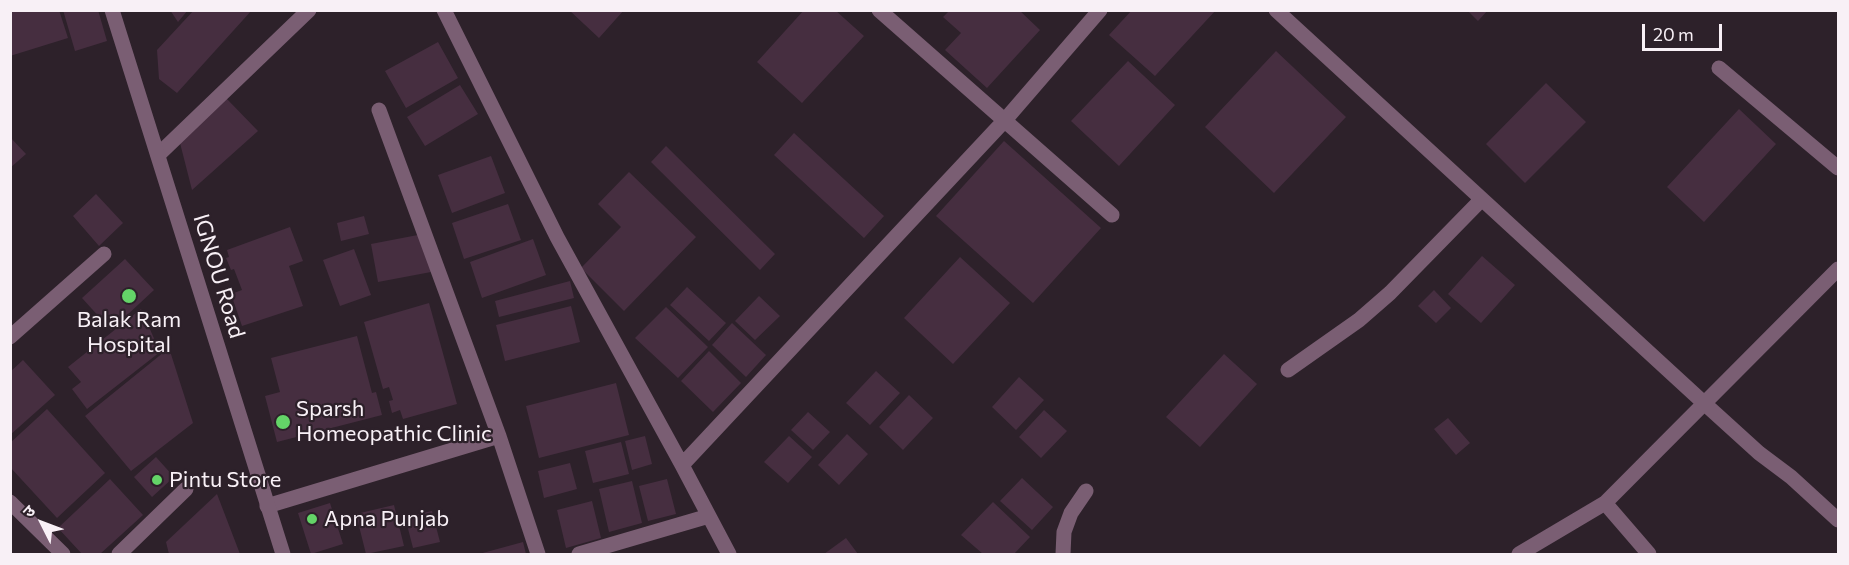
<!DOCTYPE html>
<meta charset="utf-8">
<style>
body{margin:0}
#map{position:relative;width:1849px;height:565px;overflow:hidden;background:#2d212a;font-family:Commissioner,"Noto Sans Devanagari",sans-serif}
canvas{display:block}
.frame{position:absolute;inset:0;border:12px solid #f8f0f6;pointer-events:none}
.north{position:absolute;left:12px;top:493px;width:60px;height:60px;-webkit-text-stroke:4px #2d212a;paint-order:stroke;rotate:312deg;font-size:16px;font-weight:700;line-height:24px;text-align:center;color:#f8f0f6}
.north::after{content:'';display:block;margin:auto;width:21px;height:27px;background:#f8f0f6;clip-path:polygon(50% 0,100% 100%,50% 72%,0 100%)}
.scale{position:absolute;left:1642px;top:24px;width:80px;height:27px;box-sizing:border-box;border:3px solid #f8f0f6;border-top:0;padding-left:8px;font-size:18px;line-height:21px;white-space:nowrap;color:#f8f0f6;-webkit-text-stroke:4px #2d212a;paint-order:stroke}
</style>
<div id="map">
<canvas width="1849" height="565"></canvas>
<div class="frame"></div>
<div class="north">उ</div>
<div class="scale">20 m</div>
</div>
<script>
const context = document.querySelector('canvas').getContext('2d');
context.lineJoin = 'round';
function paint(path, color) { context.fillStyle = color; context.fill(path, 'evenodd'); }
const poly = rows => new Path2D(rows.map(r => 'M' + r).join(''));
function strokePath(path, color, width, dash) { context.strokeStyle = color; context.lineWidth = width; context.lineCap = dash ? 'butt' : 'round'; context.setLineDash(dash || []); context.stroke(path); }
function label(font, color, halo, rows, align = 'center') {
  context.font = font + ' Commissioner,sans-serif'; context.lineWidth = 4.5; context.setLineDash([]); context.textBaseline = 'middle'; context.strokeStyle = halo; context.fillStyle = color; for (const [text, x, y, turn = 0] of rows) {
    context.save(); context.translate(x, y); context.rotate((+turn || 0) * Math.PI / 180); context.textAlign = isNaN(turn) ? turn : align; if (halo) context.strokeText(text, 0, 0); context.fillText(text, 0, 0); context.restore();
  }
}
paint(poly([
 [10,10,59,10,68,38,10,56],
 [63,10,98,10,107,41,75,51],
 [170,10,188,10,178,22],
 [194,10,252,10,177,93,159,79,157,50],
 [569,10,624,10,599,38],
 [804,10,835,10,864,36,802,103,757,62],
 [950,10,1019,10,1040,30,987,88,945,50,961,33,943,17],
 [1132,10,1216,10,1155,76,1109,35],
 [1467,10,1488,10,1478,21],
 [438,42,458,78,406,108,385,71],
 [1276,51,1346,117,1274,193,1205,127],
 [1128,61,1175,105,1119,166,1071,121],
 [1546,83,1586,122,1525,183,1486,144],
 [460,85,478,114,425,146,407,117],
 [226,98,258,131,192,190,180,143],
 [1739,109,1776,144,1704,222,1667,187],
 [794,133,884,216,864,238,774,155],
 [10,137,26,154,10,168],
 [1004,141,1101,228,1033,303,936,216],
 [666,146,775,254,760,270,651,162],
 [491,156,505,193,452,213,438,175],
 [629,172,696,237,624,311,581,268,621,227,598,204],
 [96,194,123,223,99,246,73,216],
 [508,204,521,240,464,259,452,223],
 [364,216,369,234,341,241,337,223],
 [290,227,303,261,289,266,303,306,242,326,231,294,242,290,234,269,231,270,226,258,229,257,227,250],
 [423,234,431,272,378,282,371,244],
 [533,239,546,275,482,298,470,262],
 [354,249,371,295,340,306,323,260],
 [1482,256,1515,285,1481,323,1448,294],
 [960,257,1010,303,953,364,904,318],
 [125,259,154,290,111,330,82,298],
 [570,281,574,298,499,317,495,301],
 [687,287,726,323,709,341,670,305],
 [1434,290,1451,308,1436,323,1418,306],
 [759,296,780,316,755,340,735,321],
 [429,303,457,404,403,419,400,410,392,413,389,401,393,400,389,387,383,389,364,322],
 [571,306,580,342,505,361,496,325],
 [666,307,708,347,678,378,635,338],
 [141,309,160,352,87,409,72,389,81,382,68,367],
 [732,323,766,355,746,377,712,345],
 [357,336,372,393,376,392,382,415,277,442,265,396,280,392,271,358],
 [169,348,193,423,131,471,85,416],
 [709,351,741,383,713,412,681,381],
 [1224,354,1257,384,1200,447,1166,417],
 [23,360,55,395,10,435,10,372],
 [876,371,900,393,870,425,846,403],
 [1019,377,1044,400,1016,430,992,407],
 [616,383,629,435,539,458,526,406],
 [909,395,933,418,903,450,879,427],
 [47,409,105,473,57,518,10,467,10,443],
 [1044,410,1067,431,1041,458,1019,437],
 [808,412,830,432,813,450,791,430],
 [1448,418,1470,443,1456,455,1434,429],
 [847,434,868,454,839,485,818,465],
 [645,436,652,464,632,470,625,441],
 [789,436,812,457,788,483,764,462],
 [621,442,629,474,593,483,585,451],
 [156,457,174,477,152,497,134,477],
 [570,463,577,489,544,498,538,471],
 [1022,478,1053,507,1032,530,1000,501],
 [110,479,143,515,100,554,82,554,58,528],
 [667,479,676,514,648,521,639,486],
 [632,481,642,523,609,532,599,489],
 [217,494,240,554,169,554,166,542],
 [592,501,601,538,566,548,557,510],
 [993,502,1030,537,1014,554,983,554,961,535],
 [330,503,343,544,311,554,298,513],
 [394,505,404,546,366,554,356,514],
 [432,511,440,542,413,548,405,517],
 [846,538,858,554,824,554],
 [523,542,526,554,479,554]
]), '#462e40');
strokePath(poly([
 [444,10,557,237,682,465,729,554],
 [879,10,1112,215],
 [1276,10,1705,404,1759,453,1791,477,1838,520],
 [1719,68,1838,168],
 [379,110,499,436,538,554],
 [158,155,309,10],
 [10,337,104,254],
 [1288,370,1359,320,1390,293,1482,199],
 [682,465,1005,120,1100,10],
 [10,502,63,554],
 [1605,503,1649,554],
 [267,506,499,436],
 [119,554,186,489],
 [579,554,709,516],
 [1063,554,1064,532,1071,513,1086,491],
 [1519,554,1605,503,1838,269]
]), '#7a5e73', 15);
strokePath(poly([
 [112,10,283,554]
]), '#7a5e73', 15);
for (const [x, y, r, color] of [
 [129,296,8,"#64d468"],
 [283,422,8,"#64d468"],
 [157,480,6,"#64d468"],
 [312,519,6,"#64d468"]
]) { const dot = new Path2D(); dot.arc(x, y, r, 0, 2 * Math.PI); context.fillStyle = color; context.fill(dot); strokePath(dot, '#2d212a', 2); }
label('22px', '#f8f0f6', '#2d212a', [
 ["IGNOU Road",219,276,73]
]);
label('22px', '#f8f0f6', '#2d212a', [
 ["Balak Ram",129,320,"center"],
 ["Hospital",129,345,"center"],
 ["Sparsh",296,409],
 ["Homeopathic Clinic",296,434],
 ["Pintu Store",169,480],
 ["Apna Punjab",324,519]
], 'left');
</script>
